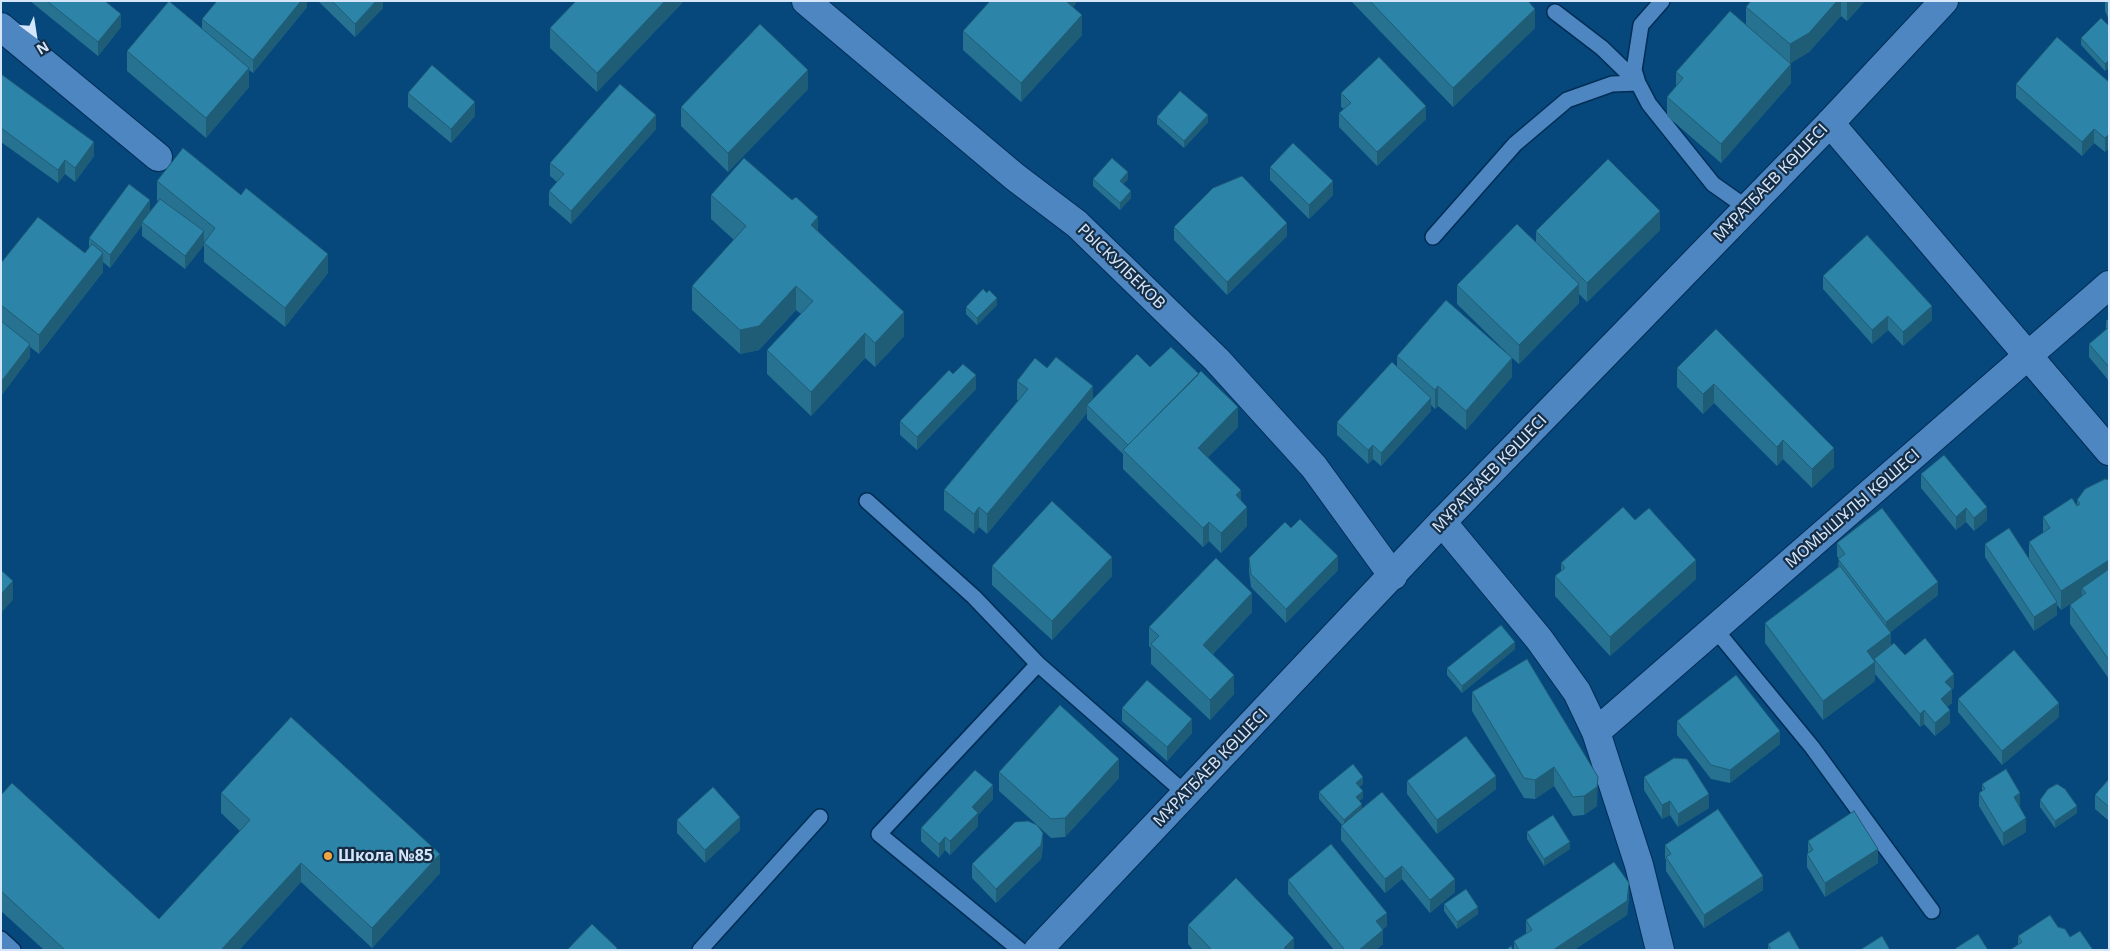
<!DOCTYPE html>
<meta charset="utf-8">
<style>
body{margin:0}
#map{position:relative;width:2110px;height:951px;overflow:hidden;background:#06477c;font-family:"Noto Sans",sans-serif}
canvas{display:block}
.frame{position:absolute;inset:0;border:2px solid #d5e6fa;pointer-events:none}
.north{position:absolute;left:10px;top:10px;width:50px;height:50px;-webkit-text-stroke:4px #152d45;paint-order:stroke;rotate:149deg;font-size:14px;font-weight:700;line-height:20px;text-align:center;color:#d5e6fa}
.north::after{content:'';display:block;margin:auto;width:18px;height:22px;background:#d5e6fa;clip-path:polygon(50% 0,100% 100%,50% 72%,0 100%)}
</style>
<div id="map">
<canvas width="2110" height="951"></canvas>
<div class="frame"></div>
<div class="north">N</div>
</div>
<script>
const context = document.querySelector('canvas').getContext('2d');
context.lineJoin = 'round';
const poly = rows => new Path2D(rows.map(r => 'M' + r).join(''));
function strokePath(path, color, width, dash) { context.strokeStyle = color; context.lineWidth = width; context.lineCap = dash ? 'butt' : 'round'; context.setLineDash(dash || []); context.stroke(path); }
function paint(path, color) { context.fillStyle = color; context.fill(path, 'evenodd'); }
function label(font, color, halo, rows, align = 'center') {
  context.font = font + ' "Noto Sans",sans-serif'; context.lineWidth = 4.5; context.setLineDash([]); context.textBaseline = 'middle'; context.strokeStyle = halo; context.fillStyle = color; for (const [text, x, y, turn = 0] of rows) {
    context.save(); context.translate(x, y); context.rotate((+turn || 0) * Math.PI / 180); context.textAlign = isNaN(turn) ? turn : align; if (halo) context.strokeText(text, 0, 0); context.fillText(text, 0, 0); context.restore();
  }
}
const service = poly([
 [1662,1,1641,25,1634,70,1638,83,1649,104,1713,184,1747,208],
 [1555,12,1602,48,1637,82],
 [1433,237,1515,144,1567,100,1612,84,1638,83],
 [867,501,974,597,1038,664,1186,794],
 [1715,629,1812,747,1932,911],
 [1,939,13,950],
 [700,950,820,817],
 [1020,950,879,834,1038,664]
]);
const minor = poly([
 [806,1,1015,177,1077,224,1217,360,1314,467,1393,576],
 [1,27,158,157],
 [1830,123,2109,451],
 [1442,522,1539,639,1577,692,1596,732,1639,865,1660,950],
 [1596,732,2109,285]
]);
const tertiary = poly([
 [1038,950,1442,522,1830,123,1944,1]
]);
strokePath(service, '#002d54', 18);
strokePath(minor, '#002d54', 30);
strokePath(tertiary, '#002d54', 30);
strokePath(service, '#4d86c0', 15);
strokePath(minor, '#4d86c0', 28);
strokePath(tertiary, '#4d86c0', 28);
paint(poly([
 [30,1,105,1,121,27,98,56],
 [307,1,307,7,253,73,249,70,249,87,206,138,127,71,127,51,202,29,202,19],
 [318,1,383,1,383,8,355,37],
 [576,1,684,1,597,92,550,48,550,28],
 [1076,1,1076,3,1073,7,1082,35,1021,102,963,50,963,31],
 [1351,1,1528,1,1535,28,1453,107],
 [1751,1,1865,1,1847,21,1841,16,1809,52,1790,63,1791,83,1721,163,1667,116,1667,97,1676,87,1676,72,1746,25,1746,7],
 [2105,1,2109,1,2109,20,2105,11],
 [2109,26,2109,67,2105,71,2081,45,2081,38],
 [1,74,94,156,75,182,65,174,58,183,1,142],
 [2109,82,2109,148,2105,152,2094,143,2082,156,2016,98,2016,84],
 [808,89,728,172,681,126,681,107],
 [408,93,475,116,451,143,408,107],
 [1341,93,1426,119,1377,166,1339,127,1339,113,1344,109,1341,107],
 [1157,117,1208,122,1184,148,1157,124],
 [656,129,571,224,549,205,549,191,557,182,550,176,550,163],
 [1270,167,1333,195,1309,219,1270,180],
 [1093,179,1128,179,1123,184,1131,198,1120,210,1093,186],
 [157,181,328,273,285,327,204,262,204,245,185,269,142,236,142,225,110,268,103,262,103,272,39,354,30,347,30,357,1,396,1,263,85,253,89,247,89,238,150,212,158,202,157,200],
 [711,195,818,231,904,336,875,367,865,358,811,416,767,374,767,350,801,314,796,310,759,350,740,354,692,310,692,286,734,240,711,219],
 [1174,227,1287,236,1227,295,1174,240],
 [1660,230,1587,302,1579,294,1579,303,1519,364,1512,358,1512,377,1466,430,1438,406,1435,409,1431,405,1431,411,1381,466,1373,459,1368,464,1337,435,1337,422,1397,367,1397,356,1506,352,1457,304,1457,285,1536,242,1536,231],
 [1823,276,1932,320,1903,346,1888,330,1872,344,1823,289],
 [987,293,997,305,977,325,966,314,966,307],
 [2109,319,2109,381,2089,357,2089,344,2106,330,2106,321],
 [1716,329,1834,467,1812,488,1783,459,1777,466,1714,403,1703,414,1677,387,1677,368],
 [1150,367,1238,427,1208,457,1241,500,1247,526,1221,553,1209,541,1203,547,1123,469,1123,454,1087,419,1087,413,987,534,979,527,974,534,944,510,944,490,1018,401,1017,400,1017,381,1047,368,1093,399],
 [953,374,976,389,917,450,900,435,900,421],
 [1921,474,1987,520,1974,531,1966,522,1956,530,1921,488],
 [2109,480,2109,679,2070,624,2070,605,2079,598,2061,610,2057,605,2057,615,2034,631,1985,557,1985,544,2029,559,2029,542,2043,533,2043,517,2077,506,2077,500],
 [1635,520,1696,579,1610,656,1555,596,1555,576,1561,571,1561,563],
 [1291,528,1338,570,1286,623,1251,587,1249,571,1249,558],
 [1837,543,1938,595,1890,632,1891,646,1954,687,1952,690,1952,703,1947,707,1950,723,1935,736,1924,724,1920,727,1875,674,1875,681,1823,720,1765,643,1765,623,1838,568,1839,559,1837,556],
 [992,566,1112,576,1052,640,992,585],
 [1252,612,1213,654,1234,694,1210,720,1151,664,1151,648,1149,646,1149,627],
 [1515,649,1462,693,1447,675,1447,668],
 [1472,692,1597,806,1584,815,1573,816,1554,786,1535,799,1524,798,1472,711],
 [1958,699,2059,717,2002,765,1958,712],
 [1122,708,1192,733,1167,761,1122,721],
 [1677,721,1780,744,1730,783,1711,779,1677,735],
 [999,772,1119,778,1065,837,1051,838,1038,826,1043,846,1041,859,996,903,972,878,972,864,1036,824,999,791],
 [1644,777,1709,808,1678,827,1670,815,1662,819,1644,790],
 [2109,779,2109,821,2095,809,2095,795],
 [1407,781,1496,789,1437,834,1407,794],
 [1363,784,1359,787,1363,798,1359,801,1362,808,1455,892,1430,913,1402,879,1385,893,1341,840,1341,826,1342,825,1319,799,1319,792],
 [1982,784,2020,807,2026,832,2003,846,1979,806,1979,793,1982,791],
 [221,793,440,873,372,948,301,882,239,950,44,950,1,911,1,795,159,919,240,831,221,813],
 [993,799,978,815,978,826,950,855,945,850,939,858,921,841,921,828],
 [2040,800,2077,813,2055,828,2040,807],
 [677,820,740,830,705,863,677,833],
 [1527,832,1570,849,1544,866,1527,839],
 [1808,841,1878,863,1825,897,1807,867,1807,854,1808,853],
 [1665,845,1763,890,1704,928,1666,871,1666,860,1665,858],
 [1288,880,1387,926,1382,930,1383,944,1376,950,1334,950,1288,894],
 [1629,897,1627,915,1574,950,1514,950,1514,941,1526,934,1526,920],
 [1444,904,1478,914,1457,929,1444,911],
 [1188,925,1294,950,1193,950,1188,944],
 [2058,927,2070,937,2018,945,2018,936],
 [1768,944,1800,950,1768,950]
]), '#267290');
paint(poly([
 [301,1,307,1,307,7,253,73,253,60],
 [376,1,383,1,383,8,355,37,355,24],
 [665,1,684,1,597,92,597,73],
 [1063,1,1076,1,1076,3,1063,18],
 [1837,1,1841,1,1841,16,1809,52,1790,64,1790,44],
 [1848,1,1865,1,1847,21,1847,2],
 [1535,9,1535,28,1453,107,1453,88],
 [121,14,121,27,98,56,98,42],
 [1082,15,1082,35,1021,102,1021,83],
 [2109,60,2109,67,2105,71,2105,64],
 [1791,64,1791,83,1721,163,1721,144],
 [249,68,249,87,206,138,206,118],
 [808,70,808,89,728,172,728,153],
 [475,102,475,116,451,143,451,129],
 [1426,106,1426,119,1377,166,1377,152],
 [656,115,656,129,571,224,571,211],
 [1208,115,1208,122,1184,148,1184,141],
 [2094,129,2094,143,2082,156,2082,142],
 [2109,134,2109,148,2105,152,2105,138],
 [94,142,94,156,75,182,75,168],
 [65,160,65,174,58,183,58,170],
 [1128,172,1128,179,1120,188,1120,181],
 [1333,181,1333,195,1309,219,1309,205],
 [1131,191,1131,198,1120,210,1120,203],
 [150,200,150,213,142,222,142,225,110,268,110,255],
 [1660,211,1660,230,1587,302,1587,283],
 [818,217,818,241,811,225],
 [1287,223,1287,236,1227,295,1227,282],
 [204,231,204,245,185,269,185,256],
 [103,253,103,272,39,354,39,335],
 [328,254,328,273,285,327,285,308],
 [1579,284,1579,303,1519,364,1519,345],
 [796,286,796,310,759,350,740,354,740,330],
 [997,298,997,305,977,325,977,318],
 [1932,306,1932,320,1903,346,1903,332],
 [904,312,904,336,875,367,875,343],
 [1888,316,1888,330,1872,344,1872,330],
 [865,333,865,358,811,416,811,392],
 [30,344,30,357,1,396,1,382],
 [1512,358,1512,377,1466,430,1466,411],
 [976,375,976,389,917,450,917,437],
 [1714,384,1714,403,1703,414,1703,394],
 [1093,386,1093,406,1087,405,1087,413,987,534,987,514],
 [1438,386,1438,406,1435,409,1435,390],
 [1431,398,1431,411,1381,466,1381,453],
 [1238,407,1238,427,1198,467,1198,448],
 [1783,440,1783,459,1777,466,1777,447],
 [1373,445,1373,459,1368,464,1368,450],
 [1834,448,1834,467,1812,488,1812,469],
 [1241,490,1241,510,1236,495],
 [979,507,979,527,974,534,974,514],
 [1247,507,1247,526,1221,553,1221,533],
 [1987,507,1987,520,1974,531,1974,518],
 [1966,508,1966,522,1956,530,1956,517],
 [1209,522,1209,541,1203,547,1203,528],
 [1338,556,1338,570,1286,623,1286,609],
 [1112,557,1112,576,1052,640,1052,621],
 [1696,560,1696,579,1610,656,1610,637],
 [2109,560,2109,579,2082,588,2082,597,2061,610,2061,591],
 [13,581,13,600,1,613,1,594],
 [1938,582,1938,595,1886,636,1886,622],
 [1252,593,1252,612,1203,664,1203,645],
 [2057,602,2057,615,2034,631,2034,617],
 [1891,633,1891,653,1874,659,1875,662,1875,681,1823,720,1823,701,1867,651],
 [1515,642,1515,649,1462,693,1462,686],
 [1954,674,1954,687,1952,690,1952,703,1941,712,1941,699,1945,682],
 [1234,675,1234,694,1210,720,1210,700],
 [2059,703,2059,717,2002,765,2002,751],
 [1924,710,1924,724,1920,727,1920,714],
 [1950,710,1950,723,1935,736,1935,723],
 [1192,719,1192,733,1167,761,1167,747],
 [1780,731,1780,744,1730,783,1730,770],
 [1119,759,1119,778,1065,837,1065,818],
 [1554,767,1554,786,1535,799,1535,780],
 [1496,776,1496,789,1437,834,1437,820],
 [1363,777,1363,784,1356,790,1356,783],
 [1598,777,1597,806,1584,815,1584,796],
 [993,785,993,799,978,815,978,826,950,855,950,841,972,807],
 [1363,791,1363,798,1356,804,1356,797],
 [2020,793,2020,807,2014,811,2014,797],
 [1709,794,1709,808,1678,827,1678,814],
 [1670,801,1670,815,1662,819,1662,805],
 [1362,804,1362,811,1344,827,1344,820],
 [2077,806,2077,813,2055,828,2055,821],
 [740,817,740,830,705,863,705,850],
 [2026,818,2026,832,2003,846,2003,833],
 [1043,833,1043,846,1041,859,996,903,996,889],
 [945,837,945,850,939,858,939,844],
 [1570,842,1570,849,1544,866,1544,859],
 [1878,849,1878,863,1825,897,1825,883],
 [440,854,440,873,372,948,372,928],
 [301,863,301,882,239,950,221,950],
 [1402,866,1402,879,1385,893,1385,879],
 [1763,876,1763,890,1704,928,1704,915],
 [1455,879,1455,892,1430,913,1430,900],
 [1629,883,1629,897,1627,915,1574,950,1553,950],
 [1478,907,1478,914,1457,929,1457,922],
 [1387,913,1387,926,1376,935,1376,921],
 [1383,930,1383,944,1376,950,1359,950],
 [1294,938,1294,950,1284,950,1284,948]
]), '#1f5c76');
const building = poly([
 [47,1,105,1,121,14,98,42,47,1],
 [169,1,249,68,206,118,127,51,169,1],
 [217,1,301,1,253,60,202,19,217,1],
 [332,1,376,1,355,24,332,1],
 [576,1,665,1,597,73,550,28,576,1],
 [990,1,1066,1,1082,15,1021,83,963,31,990,1],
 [1370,1,1528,1,1535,9,1453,88,1370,1],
 [1751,1,1837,1,1809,33,1790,44,1746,7,1751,1],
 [1730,11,1791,64,1721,144,1667,97,1683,78,1676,72,1730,11],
 [2101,18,2109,26,2109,60,2105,64,2081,38,2101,18],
 [760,24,808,70,728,153,681,107,760,24],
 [2057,37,2109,82,2109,134,2105,138,2094,129,2082,142,2016,84,2057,37],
 [1379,57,1426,106,1377,152,1339,113,1351,103,1341,93,1379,57],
 [432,65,475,102,451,129,408,93,432,65],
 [1,74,94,142,75,168,65,160,58,170,1,128,1,74],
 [620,84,656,115,571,211,549,191,564,174,550,163,620,84],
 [1180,91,1208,115,1184,141,1157,117,1180,91],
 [1293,143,1333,181,1309,205,1270,167,1293,143],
 [183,148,241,195,246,188,328,254,285,308,204,243,215,228,157,181,183,148],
 [744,158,792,200,796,197,818,217,811,225,904,312,875,343,865,333,811,392,767,350,813,301,796,286,759,326,740,330,692,286,746,226,711,195,744,158],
 [1112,158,1128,172,1120,181,1131,191,1120,203,1093,179,1112,158],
 [1608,159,1660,211,1587,283,1536,231,1608,159],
 [1242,176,1287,223,1227,282,1174,227,1213,188,1242,176],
 [129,184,150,200,110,255,89,238,129,184],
 [160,199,204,231,185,256,142,222,160,199],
 [38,217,85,253,92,244,103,253,39,335,1,305,1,263,38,217],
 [1517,224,1579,284,1519,345,1457,285,1517,224],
 [1867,235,1932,306,1903,332,1888,316,1872,330,1823,276,1867,235],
 [983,289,987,293,989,290,997,298,977,318,966,307,983,289],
 [1446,300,1512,358,1466,411,1438,386,1435,390,1397,356,1446,300],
 [2109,319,2109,325,2106,321,2109,319],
 [1,321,30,344,1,382,1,321],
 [2109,327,2109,367,2089,344,2109,327],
 [1716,329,1834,448,1812,469,1783,440,1777,447,1714,384,1703,394,1677,368,1716,329],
 [1171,347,1199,374,1128,445,1087,405,1137,354,1150,367,1171,347],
 [1056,357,1093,386,987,514,979,507,974,514,944,490,1028,389,1017,381,1035,358,1047,368,1056,357],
 [1392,362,1431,398,1381,453,1373,445,1368,450,1337,422,1392,362],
 [963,364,976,375,917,437,900,421,949,370,953,374,963,364],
 [1201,371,1238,407,1198,448,1241,490,1236,495,1247,507,1221,533,1209,522,1203,528,1123,450,1201,371],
 [1944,455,1987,507,1974,518,1966,508,1956,517,1921,474,1944,455],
 [2105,479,2109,480,2109,560,2061,591,2029,542,2050,528,2043,517,2072,498,2077,506,2080,504,2077,500,2085,489,2105,479],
 [1052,501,1112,557,1052,621,992,566,1052,501],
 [1623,507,1635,520,1649,508,1696,560,1610,637,1555,576,1565,568,1561,563,1623,507],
 [1882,508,1938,582,1886,622,1838,559,1845,554,1837,543,1882,508],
 [1300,519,1338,556,1286,609,1251,574,1249,558,1285,522,1291,528,1300,519],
 [2009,528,2057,602,2034,617,1985,544,2009,528],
 [1216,558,1252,593,1203,645,1234,675,1210,700,1151,644,1159,636,1149,627,1216,558],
 [1840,566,1891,633,1867,651,1875,662,1823,701,1765,623,1840,566],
 [2109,569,2109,660,2070,605,2086,593,2082,588,2109,569],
 [1,570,13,581,1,594,1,570],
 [1501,625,1515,642,1462,686,1447,668,1501,625],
 [1925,638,1954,674,1945,682,1952,689,1941,699,1950,710,1935,723,1924,710,1920,714,1874,659,1894,643,1905,655,1925,638],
 [2014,650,2059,703,2002,751,1958,699,2014,650],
 [1527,659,1598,777,1597,787,1584,796,1573,797,1554,767,1535,780,1524,778,1472,692,1527,659],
 [1736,675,1780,731,1730,770,1711,765,1677,721,1736,675],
 [1147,680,1192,719,1167,747,1122,708,1147,680],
 [1060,705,1119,759,1065,818,1051,819,999,772,1060,705],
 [291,717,440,854,372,928,301,863,221,950,65,950,1,891,1,795,12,783,159,919,250,820,221,793,291,717],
 [1466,736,1496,776,1437,820,1407,781,1466,736],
 [1674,758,1687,759,1709,794,1678,814,1670,801,1662,805,1644,777,1674,758],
 [1353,764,1363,777,1356,783,1363,791,1356,797,1362,804,1344,820,1319,792,1353,764],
 [2006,769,2020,793,2014,797,2026,818,2003,833,1979,793,1985,789,1982,784,2006,769],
 [975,770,993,785,972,807,978,813,950,841,945,837,939,844,921,828,975,770],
 [2109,779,2109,807,2095,795,2109,779],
 [2057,784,2065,789,2077,806,2055,821,2040,800,2048,789,2057,784],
 [713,787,740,817,705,850,677,820,713,787],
 [1382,792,1455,879,1430,900,1402,866,1385,879,1341,826,1382,792],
 [1718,809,1763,876,1704,915,1666,857,1671,854,1665,845,1718,809],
 [1854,811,1878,849,1825,883,1807,854,1813,850,1808,841,1854,811],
 [1553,815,1570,842,1544,859,1527,832,1553,815],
 [1028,821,1037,825,1043,833,1041,845,996,889,972,864,1015,822,1028,821],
 [1331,844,1387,913,1376,921,1383,930,1359,950,1345,950,1288,880,1331,844],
 [1614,862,1629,883,1627,901,1553,950,1519,950,1514,941,1532,930,1526,920,1614,862],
 [1236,878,1294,938,1284,948,1286,950,1212,950,1188,925,1236,878],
 [1466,889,1478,907,1457,922,1444,904,1466,889],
 [2050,915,2058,927,2065,929,2070,937,2080,931,2093,950,2010,950,2022,942,2018,936,2050,915],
 [592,924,617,948,616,950,567,950,592,924],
 [1789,931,1800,950,1771,950,1768,944,1789,931],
 [1978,934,1988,950,1953,950,1978,934],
 [1882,936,1890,950,1860,950,1882,936],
 [1511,946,1513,950,1506,950,1511,946]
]);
paint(building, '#2c84a8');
strokePath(building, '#1f5c76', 1);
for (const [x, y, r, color] of [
 [328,856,5,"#f1a540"]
]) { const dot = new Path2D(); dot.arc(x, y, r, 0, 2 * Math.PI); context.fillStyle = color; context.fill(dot); strokePath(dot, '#152d45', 2); }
label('16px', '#d5e6fa', '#152d45', [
 ["МҰРАТБАЕВ КӨШЕСІ",1771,183,-46],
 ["РЫСКУЛБЕКОВ",1121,267,44],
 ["МҰРАТБАЕВ КӨШЕСІ",1490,474,-46],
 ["МОМЫШҰЛЫ КӨШЕСІ",1853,509,-41],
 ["МҰРАТБАЕВ КӨШЕСІ",1211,768,-46]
]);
label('bold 16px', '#d5e6fa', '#152d45', [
 ["Школа №85",338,856]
], 'left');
</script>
